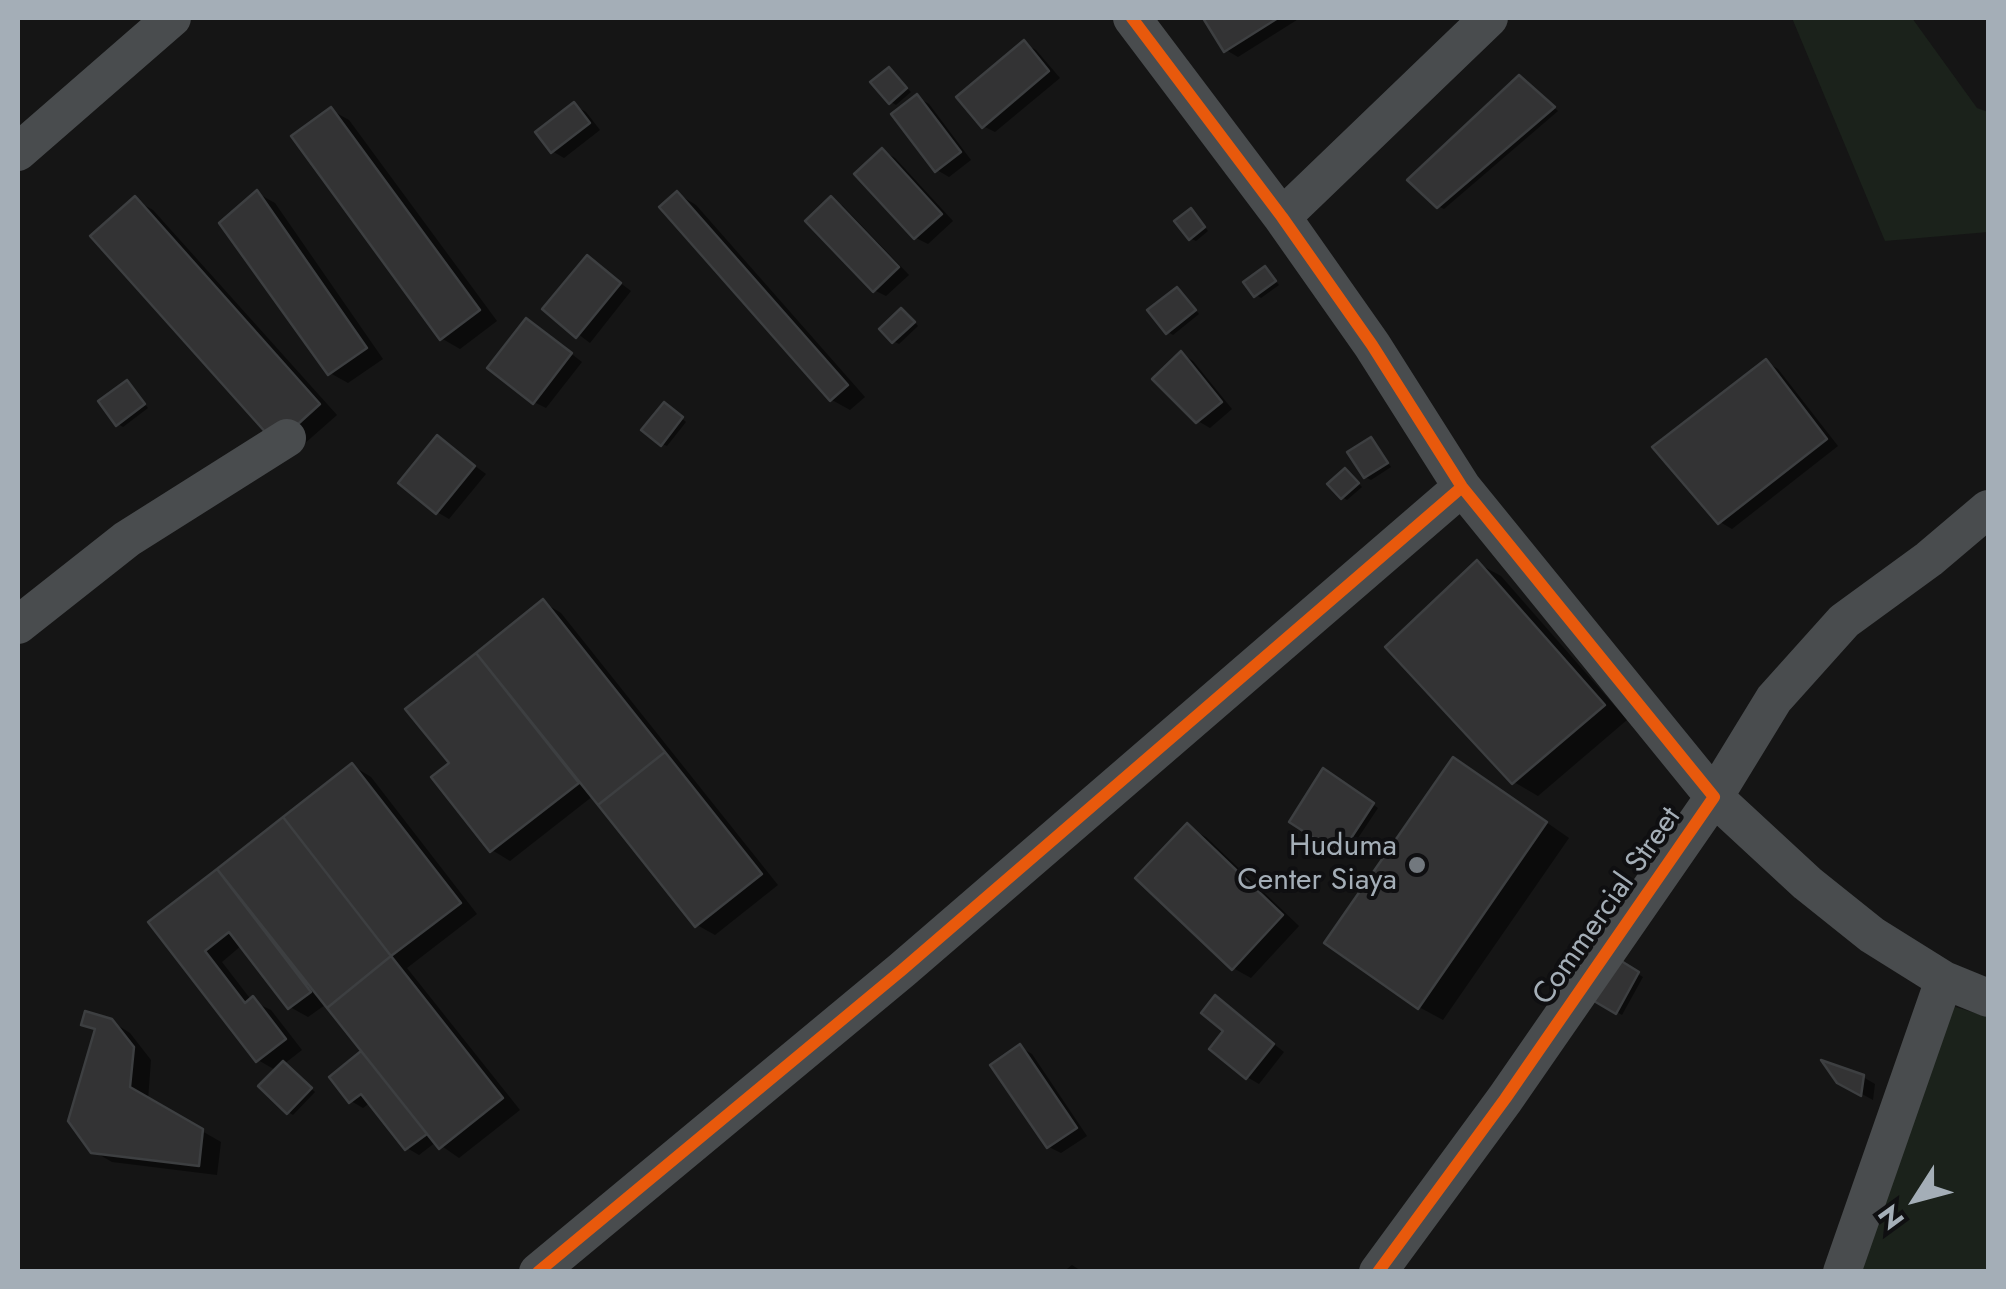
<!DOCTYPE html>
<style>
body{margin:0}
#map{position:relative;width:2006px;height:1289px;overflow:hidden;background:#151515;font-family:Jost,sans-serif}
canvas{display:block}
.frame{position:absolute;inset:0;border:20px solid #a4aeb7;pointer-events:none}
.north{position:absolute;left:1866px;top:1149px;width:100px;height:100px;-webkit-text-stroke:8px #0f0f11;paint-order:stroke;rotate:234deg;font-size:28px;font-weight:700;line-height:40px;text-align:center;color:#a4aeb7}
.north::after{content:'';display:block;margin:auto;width:35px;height:45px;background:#a4aeb7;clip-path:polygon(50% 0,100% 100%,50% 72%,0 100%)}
</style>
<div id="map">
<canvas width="2006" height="1289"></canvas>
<div class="frame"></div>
<div class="north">N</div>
</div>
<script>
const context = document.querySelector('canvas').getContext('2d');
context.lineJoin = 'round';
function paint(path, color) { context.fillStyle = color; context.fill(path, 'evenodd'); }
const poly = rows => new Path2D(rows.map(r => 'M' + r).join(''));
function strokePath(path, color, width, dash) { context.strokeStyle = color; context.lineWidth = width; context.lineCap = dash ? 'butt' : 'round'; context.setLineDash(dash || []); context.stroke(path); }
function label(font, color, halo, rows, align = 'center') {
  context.font = font + ' Jost,sans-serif'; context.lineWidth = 8; context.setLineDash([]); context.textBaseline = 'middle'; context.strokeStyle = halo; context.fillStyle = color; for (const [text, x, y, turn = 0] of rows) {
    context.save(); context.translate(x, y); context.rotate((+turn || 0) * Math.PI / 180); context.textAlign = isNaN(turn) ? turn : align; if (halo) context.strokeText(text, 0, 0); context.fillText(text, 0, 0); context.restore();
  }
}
paint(poly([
 [1792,18,1912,18,1977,108,1988,112,1988,232,1885,241],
 [1936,1001,1988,1017,1988,1271,1842,1272]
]), '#1b221b');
paint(poly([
 [1206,18,1300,18,1238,57,1226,50],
 [1024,43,1036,50,1060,78,995,132,983,126],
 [889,70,911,92,896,105,891,102],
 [1525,81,1558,111,1444,209,1438,206],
 [917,97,929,104,971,160,949,177,937,170],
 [574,105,586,112,600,130,564,158,552,151],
 [331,110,349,120,497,321,460,349,441,338],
 [883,151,895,158,953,221,928,244,916,238],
 [257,193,275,203,383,359,348,383,330,373],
 [678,194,696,205,865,397,850,410,832,400,663,207],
 [832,199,843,206,909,275,886,296,874,290],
 [135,200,153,210,337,415,295,452],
 [1191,211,1208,231,1196,241,1190,238],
 [587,258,631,291,590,343,545,309],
 [1265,269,1279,285,1261,298,1256,295],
 [1178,290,1199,314,1173,335,1168,332],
 [907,314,918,326,899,344,893,341],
 [538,328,582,362,546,408,534,402],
 [1182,354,1193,361,1232,409,1210,428,1198,421],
 [1766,362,1778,369,1838,446,1732,529,1720,522],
 [127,383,148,408,123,427,118,424],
 [670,408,686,422,667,446,662,444],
 [437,438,486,474,449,519,437,512],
 [1371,440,1391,467,1371,480,1365,477],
 [1346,471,1362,487,1347,500,1342,497],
 [1477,563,1501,576,1627,720,1538,796,1514,782],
 [543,602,561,613,778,885,715,935,697,925,593,796,510,861,492,850,452,763,409,709],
 [353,766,371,777,477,914,407,968,520,1110,459,1158,436,1142,419,1155,407,1148,371,1102,363,1108,351,1101,332,1077,363,1052,325,1005,308,1017,290,1007,242,945,222,962,252,1001,271,1010,302,1050,284,1064,315,1092,293,1115,288,1112,277,1071,258,1060,152,922],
 [1324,771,1378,808,1346,856,1293,821],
 [1477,774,1569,838,1443,1020,1419,1007],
 [1187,827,1206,837,1299,926,1251,978,1233,968],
 [1619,963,1643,977,1622,1015,1598,1000],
 [1216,998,1284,1052,1259,1084,1247,1077],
 [111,1021,130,1033,151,1060,148,1100,221,1142,217,1175,112,1162,93,1151,97,1031,84,1024],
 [1020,1047,1032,1054,1087,1136,1061,1153,1049,1147,994,1066],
 [1863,1077,1875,1084,1873,1100,1838,1081],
 [1072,1265,1083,1272,1063,1272]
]), '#0007');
const building = poly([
 [1203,18,1278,18,1224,52,1203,18],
 [1024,40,1049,71,982,128,956,97,1024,40],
 [889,67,907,88,889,104,870,82,889,67],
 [1519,75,1555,107,1437,208,1407,180,1519,75],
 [917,94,961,152,935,172,891,114,917,94],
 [574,102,590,123,551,153,535,132,574,102],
 [331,107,480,310,440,340,291,136,331,107],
 [882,148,942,214,914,239,854,174,882,148],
 [257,190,367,348,328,375,219,223,257,190],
 [677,191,848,385,830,401,659,207,677,191],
 [135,196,320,404,276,444,90,236,135,196],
 [831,196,899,267,873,292,805,221,831,196],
 [1191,208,1205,227,1189,240,1174,221,1191,208],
 [587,255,621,283,576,338,542,309,587,255],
 [1265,266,1276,281,1254,297,1243,282,1265,266],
 [1177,287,1196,310,1166,334,1147,310,1177,287],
 [901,308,915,322,892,343,879,329,901,308],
 [526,318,572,353,533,404,487,368,526,318],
 [1181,351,1222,402,1196,423,1152,379,1181,351],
 [1766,359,1827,439,1718,524,1652,447,1766,359],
 [127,380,145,404,116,426,98,401,127,380],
 [664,402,683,417,661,446,641,430,664,402],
 [437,435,475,466,436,514,398,483,437,435],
 [1371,437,1388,463,1364,478,1347,452,1371,437],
 [1345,468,1359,483,1341,499,1327,484,1345,468],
 [1477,560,1605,705,1512,784,1385,647,1477,560],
 [543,599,665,752,598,805,476,653,543,599],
 [476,653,579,783,490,852,431,777,449,763,405,709,476,653],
 [665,752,762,874,695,927,598,805,665,752],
 [1453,757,1547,822,1418,1009,1324,943,1453,757],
 [352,763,461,903,391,956,283,817,352,763],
 [1323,768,1374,803,1340,855,1289,822,1323,768],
 [283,817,391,956,327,1008,217,869,283,817],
 [1187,823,1283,915,1232,970,1135,878,1187,823],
 [217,869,311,992,288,1009,229,932,205,951,245,1003,253,996,286,1039,256,1062,148,922,217,869],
 [391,956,503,1098,439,1149,327,1008,391,956],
 [1618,959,1639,972,1616,1014,1594,1001,1618,959],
 [1215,995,1274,1044,1246,1079,1209,1049,1223,1031,1201,1013,1215,995],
 [85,1011,112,1019,134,1047,130,1087,203,1129,199,1166,91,1153,68,1121,95,1029,81,1025,85,1011],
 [1020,1044,1077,1128,1047,1148,990,1065,1020,1044],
 [361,1051,427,1134,405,1150,361,1094,349,1103,329,1077,361,1051],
 [1821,1060,1864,1075,1861,1096,1837,1083,1821,1060],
 [283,1061,312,1088,287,1114,258,1086,283,1061]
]);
paint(building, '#333334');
strokePath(building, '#3d3f41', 2.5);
strokePath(poly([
 [1132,18,1282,217,1372,345,1462,487,1714,797,1505,1099,1378,1272],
 [18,152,172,18],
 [1282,217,1489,18],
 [1988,509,1929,559,1844,621,1774,699,1714,797,1807,883,1872,935,1944,980,1988,998],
 [18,625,127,539,287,438],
 [538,1272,902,970,1462,487],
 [1842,1272,1944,980]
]), '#494c4e', 38);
strokePath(poly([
 [1132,18,1282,217,1372,345,1462,487,1714,797,1505,1099,1378,1272],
 [538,1272,902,970,1462,487]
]), '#e8590c', 12);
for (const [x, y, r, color] of [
 [1417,865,10,"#72787e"]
]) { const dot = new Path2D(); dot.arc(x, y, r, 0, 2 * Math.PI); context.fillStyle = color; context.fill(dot); strokePath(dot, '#0f0f11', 4); }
label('30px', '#a4aeb7', '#0f0f11', [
 ["Huduma",1397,848],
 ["Center Siaya",1397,882]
], 'right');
label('30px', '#a4aeb7', '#0f0f11', [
 ["Commercial Street",1608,907,-55]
]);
</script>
